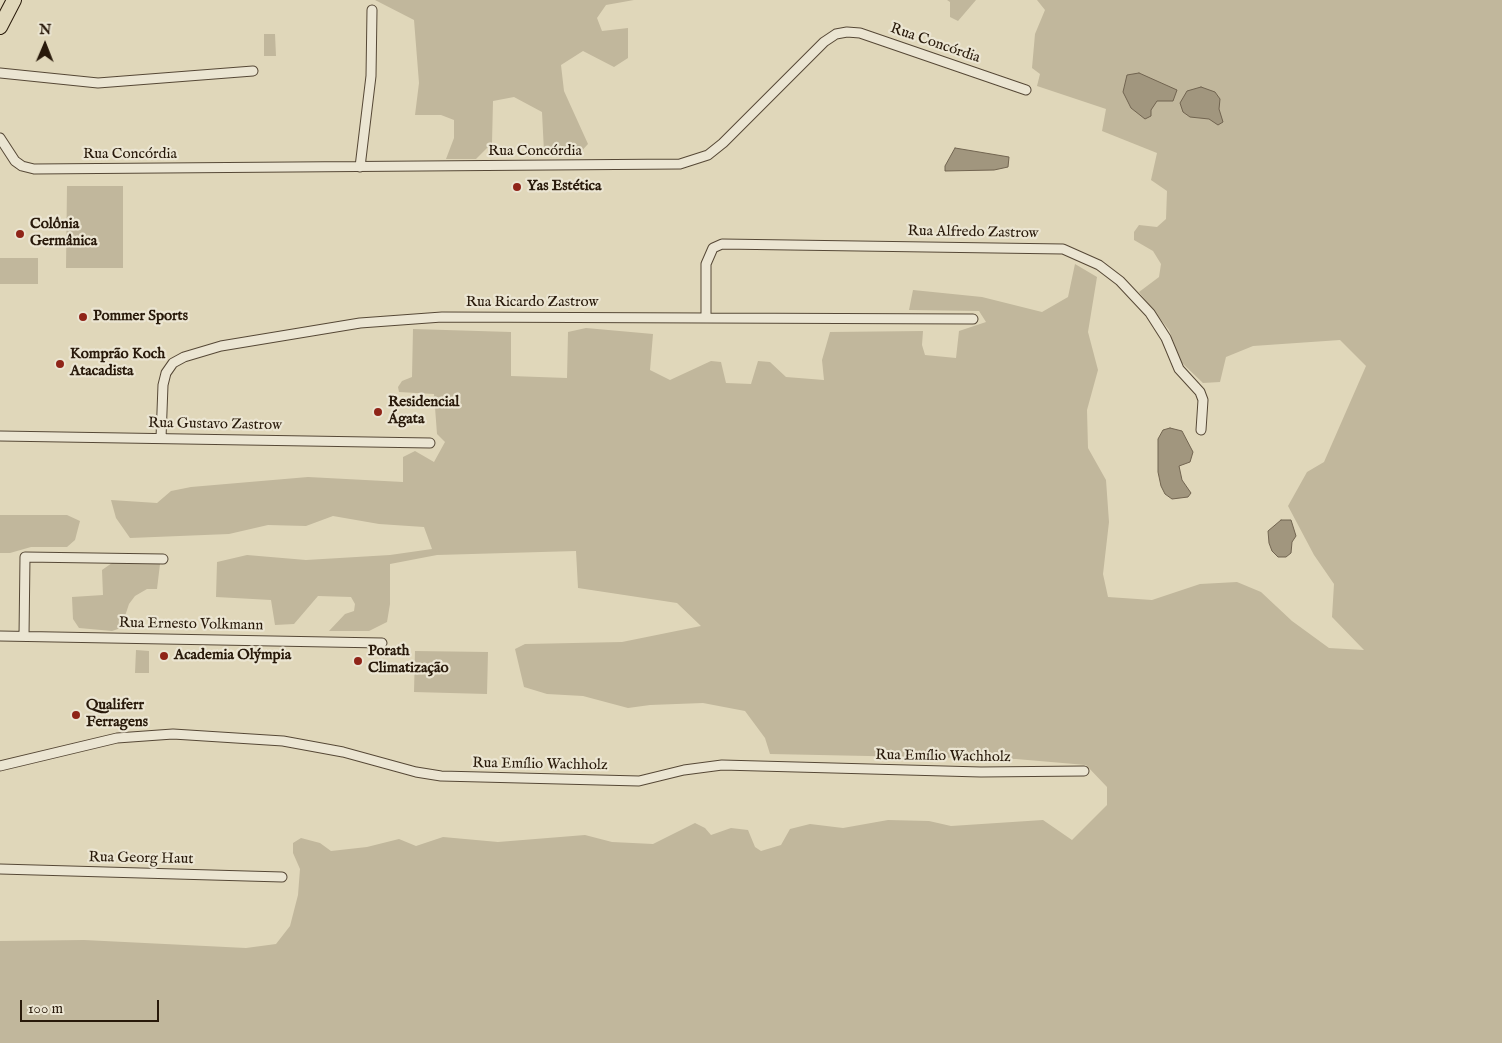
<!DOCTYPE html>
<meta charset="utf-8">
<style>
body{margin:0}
#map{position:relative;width:1502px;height:1043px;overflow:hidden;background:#e0d7ba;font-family:"IM FELL English",serif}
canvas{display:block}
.north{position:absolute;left:20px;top:20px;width:50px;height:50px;-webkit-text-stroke:4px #ebe5d2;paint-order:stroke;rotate:1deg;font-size:14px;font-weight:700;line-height:20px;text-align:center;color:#28190a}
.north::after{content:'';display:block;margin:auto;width:18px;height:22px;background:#28190a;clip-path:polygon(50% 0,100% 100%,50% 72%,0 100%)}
.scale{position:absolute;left:20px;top:1000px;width:139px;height:22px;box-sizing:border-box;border:2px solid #28190a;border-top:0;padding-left:6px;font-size:15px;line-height:18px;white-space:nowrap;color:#28190a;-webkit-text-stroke:4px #ebe5d2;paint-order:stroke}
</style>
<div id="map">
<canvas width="1502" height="1043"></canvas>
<div class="north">N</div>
<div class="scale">100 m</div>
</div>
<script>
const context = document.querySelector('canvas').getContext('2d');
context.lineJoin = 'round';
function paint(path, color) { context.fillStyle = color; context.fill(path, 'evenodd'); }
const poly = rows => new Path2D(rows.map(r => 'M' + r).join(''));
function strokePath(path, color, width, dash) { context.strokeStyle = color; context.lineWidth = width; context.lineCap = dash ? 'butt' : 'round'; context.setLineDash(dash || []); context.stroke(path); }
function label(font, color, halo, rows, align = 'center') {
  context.font = font + ' "IM FELL English",serif'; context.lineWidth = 4.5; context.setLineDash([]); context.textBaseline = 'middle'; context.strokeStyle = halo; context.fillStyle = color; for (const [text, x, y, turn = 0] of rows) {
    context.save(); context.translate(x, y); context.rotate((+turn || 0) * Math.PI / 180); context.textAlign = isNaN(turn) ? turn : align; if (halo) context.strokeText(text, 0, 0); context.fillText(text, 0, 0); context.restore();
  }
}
paint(poly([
 [375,0,634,0,606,5,597,18,602,31,628,28,628,58,614,67,583,51,561,65,564,91,588,144,578,155,544,152,542,112,514,97,493,101,492,143,476,159,446,159,454,138,454,120,441,115,415,115,419,83,414,20],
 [947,0,976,0,958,21,950,17,950,2],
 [1037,0,1502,0,1502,1043,0,1043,0,941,84,940,246,948,276,944,290,926,298,895,300,869,293,853,293,843,301,838,320,843,331,851,367,847,399,839,416,846,443,837,498,842,585,835,612,842,653,844,695,823,705,828,711,835,731,828,748,830,755,847,761,851,781,845,790,829,810,824,843,828,888,820,929,821,951,826,1043,820,1072,840,1107,805,1107,787,1086,765,1016,759,770,754,765,738,745,711,703,703,650,705,628,708,583,696,547,694,524,687,515,649,525,644,622,642,701,626,677,603,578,588,576,551,437,555,390,564,390,604,387,622,369,631,329,631,345,614,354,611,355,604,351,597,318,596,294,624,275,625,271,600,216,597,217,562,247,555,306,560,390,555,432,549,424,527,379,524,333,516,306,526,268,525,229,534,130,538,116,518,111,500,157,503,171,491,191,487,308,477,403,482,403,457,415,451,434,462,445,442,437,434,434,394,399,392,398,387,402,381,412,377,413,329,511,332,511,376,567,378,568,332,586,328,653,334,650,370,670,380,711,361,721,362,726,383,751,384,758,361,770,362,786,377,824,380,822,360,830,332,923,331,922,345,925,355,956,358,959,331,986,322,979,311,909,310,913,290,982,297,1042,312,1068,297,1075,264,1097,277,1088,332,1098,370,1087,410,1088,448,1106,480,1109,522,1103,574,1108,597,1152,600,1200,584,1237,582,1261,592,1292,621,1329,648,1364,650,1332,617,1334,584,1314,555,1288,506,1307,472,1324,462,1366,366,1340,340,1253,346,1226,357,1220,382,1203,383,1181,362,1169,330,1139,292,1159,277,1161,264,1153,251,1134,240,1134,232,1139,225,1157,227,1166,219,1167,191,1151,180,1157,153,1102,131,1106,109,1037,86,1040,74,1032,68,1035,34,1045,10],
 [264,34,275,34,276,56,264,56],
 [67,186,123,186,123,268,66,268],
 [0,258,38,258,38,284,0,284],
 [0,515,67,515,80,521,75,540,67,547,31,547,10,553,0,553],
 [112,563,160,564,157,589,147,589,135,596,129,604,121,628,112,631,79,628,73,619,72,597,103,595,102,570],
 [136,650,149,651,149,673,135,673],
 [415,651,488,652,487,694,414,692]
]), '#c1b79c');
const water = poly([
 [1139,73,1177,90,1173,101,1157,101,1151,110,1151,116,1145,119,1131,108,1123,92,1127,75,1139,73],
 [1201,87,1215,92,1220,99,1219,109,1223,122,1218,125,1209,119,1190,117,1183,112,1180,103,1187,91,1201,87],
 [955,148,1009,157,1008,167,994,170,945,171,945,166,955,148],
 [1170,428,1182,431,1193,452,1190,462,1179,466,1182,480,1191,493,1188,497,1172,499,1165,494,1161,486,1158,472,1158,439,1163,430,1170,428],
 [1281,520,1291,520,1296,536,1292,542,1291,553,1286,557,1278,557,1272,551,1269,543,1268,531,1281,520]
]);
paint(water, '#a1967e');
strokePath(water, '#716450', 1);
const street = poly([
 [0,73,98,83,253,71],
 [0,138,15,161,22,166,34,169,680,164,708,155,723,143,824,42,836,34,847,32,860,33,1026,90],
 [360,167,371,76,372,10],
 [706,318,706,264,713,248,722,244,1063,249,1099,265,1120,281,1150,313,1166,338,1179,369,1200,392,1203,400,1201,430],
 [0,436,430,443],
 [161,438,163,385,166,373,173,363,184,357,221,346,360,323,442,317,973,319],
 [0,636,382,643],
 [24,636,25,557,163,559],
 [0,766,117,738,173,734,283,741,343,752,416,772,441,776,639,781,684,770,722,765,981,772,1084,771],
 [0,869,282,877]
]);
const primary = poly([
 [0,27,14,0]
]);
strokePath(street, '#564836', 11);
strokePath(primary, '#28190a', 16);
strokePath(street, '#ebe5d2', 9);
strokePath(primary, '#e0d7ba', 14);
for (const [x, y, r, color] of [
 [517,187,5,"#8f2418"],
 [20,234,5,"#8f2418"],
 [83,317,5,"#8f2418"],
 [60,364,5,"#8f2418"],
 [378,412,5,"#8f2418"],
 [164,656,5,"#8f2418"],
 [358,661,5,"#8f2418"],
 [76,715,5,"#8f2418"]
]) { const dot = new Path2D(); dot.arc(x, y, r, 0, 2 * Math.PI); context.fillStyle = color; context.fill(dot); strokePath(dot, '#ebe5d2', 2); }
label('15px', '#28190a', '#ebe5d2', [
 ["Rua Concórdia",935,44,19],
 ["Rua Concórdia",535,152],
 ["Rua Concórdia",130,155],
 ["Rua Alfredo Zastrow",973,233,1],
 ["Rua Ricardo Zastrow",532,303],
 ["Rua Gustavo Zastrow",215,425,1],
 ["Rua Ernesto Volkmann",191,625,1],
 ["Rua Emílio Wachholz",943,757,1],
 ["Rua Emílio Wachholz",540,765,1],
 ["Rua Georg Haut",141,859,1]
]);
label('bold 15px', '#28190a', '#ebe5d2', [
 ["Yas Estética",527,187],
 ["Colônia",30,225],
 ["Germânica",30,242],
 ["Pommer Sports",93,317],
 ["Komprão Koch",70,355],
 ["Atacadista",70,372],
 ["Residencial",388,403],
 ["Ágata",388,420],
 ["Porath",368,652],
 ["Climatização",368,669],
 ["Academia Olýmpia",174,656],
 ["Qualiferr",86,706],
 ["Ferragens",86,723]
], 'left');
</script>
